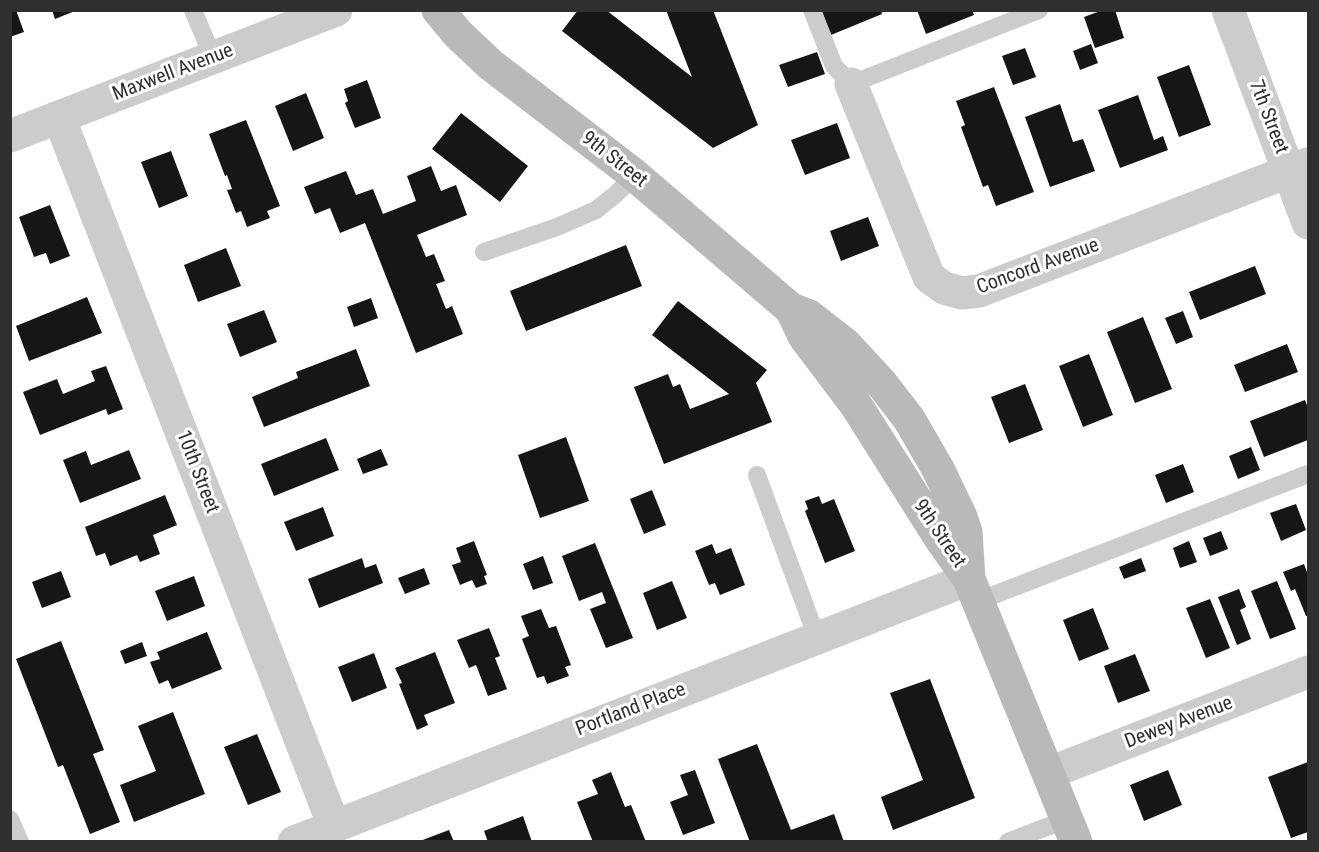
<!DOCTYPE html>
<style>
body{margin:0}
#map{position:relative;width:1319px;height:852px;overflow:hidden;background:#fff;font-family:"Roboto Condensed",sans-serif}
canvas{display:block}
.frame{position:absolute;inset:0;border:12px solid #2f2f2f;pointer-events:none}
</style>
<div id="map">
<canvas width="1319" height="852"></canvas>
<div class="frame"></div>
</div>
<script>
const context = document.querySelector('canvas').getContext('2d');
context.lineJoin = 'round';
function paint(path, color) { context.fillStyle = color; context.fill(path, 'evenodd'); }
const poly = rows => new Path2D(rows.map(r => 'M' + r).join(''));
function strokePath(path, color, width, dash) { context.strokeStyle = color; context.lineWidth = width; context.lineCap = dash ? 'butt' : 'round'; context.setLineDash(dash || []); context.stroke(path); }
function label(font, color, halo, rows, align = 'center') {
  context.font = font + ' "Roboto Condensed",sans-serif'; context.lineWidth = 6; context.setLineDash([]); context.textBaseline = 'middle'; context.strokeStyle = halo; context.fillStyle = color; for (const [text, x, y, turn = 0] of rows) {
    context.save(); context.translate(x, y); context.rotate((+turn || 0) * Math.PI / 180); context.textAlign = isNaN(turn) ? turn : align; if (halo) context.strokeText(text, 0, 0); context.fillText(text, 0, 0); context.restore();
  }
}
paint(poly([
 [10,10,16,10,24,32,10,37],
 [52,10,75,10,75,11,55,19],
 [578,10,606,10,692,77,666,10,713,10,758,125,713,148,562,31],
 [821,10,881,10,882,14,831,35],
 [917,10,972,10,974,15,926,34],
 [1103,10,1115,10,1124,38,1095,48,1084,17],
 [1091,44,1098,63,1080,70,1073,51],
 [1025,48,1036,77,1013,85,1002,56],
 [817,52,825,74,788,87,779,65],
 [1189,65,1211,125,1179,137,1157,77],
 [367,80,381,118,355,128,345,103,348,101,344,89],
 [994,87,1034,192,996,206,988,185,983,187,961,127,965,125,956,101],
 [306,93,324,138,293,151,275,106],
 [1138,95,1154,140,1163,136,1168,150,1120,168,1098,110],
 [1060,104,1073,142,1083,139,1095,171,1050,187,1025,117],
 [461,113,528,166,500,202,432,149],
 [246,120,280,206,267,211,270,218,247,227,241,211,236,213,227,190,232,189,227,175,225,176,209,134],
 [837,123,850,158,805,175,791,140],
 [171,151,188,196,159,208,141,162],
 [431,166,441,191,456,185,467,215,417,235,426,257,434,254,445,281,436,284,446,309,452,306,463,334,416,353,365,223,340,233,330,208,315,214,304,187,346,171,356,195,373,189,383,214,416,201,407,176],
 [50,205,70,256,50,264,46,253,34,257,19,217],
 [868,217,879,246,841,261,830,231],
 [626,245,642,286,526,331,510,291],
 [226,248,241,286,198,302,184,265],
 [1255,266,1266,294,1200,320,1189,292],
 [87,297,102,333,29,361,16,326],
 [371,298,378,318,354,327,347,307],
 [678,301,767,370,756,383,772,422,664,464,634,387,668,374,673,387,680,384,690,409,729,394,652,335],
 [264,310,277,342,240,357,227,324],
 [1183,311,1193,337,1176,344,1165,318],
 [1143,317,1172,389,1135,403,1107,332],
 [1287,344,1298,372,1245,392,1234,365],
 [356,349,370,386,264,427,252,397,298,378,296,372],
 [1089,354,1113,415,1083,427,1059,366],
 [106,366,123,409,108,415,106,409,40,435,23,392,57,379,63,394,95,381,91,371],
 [1025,384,1043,430,1009,443,991,397],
 [1305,400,1308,408,1308,440,1264,457,1250,421],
 [566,437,589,501,540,518,518,455],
 [326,438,339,470,274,496,261,464],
 [1251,447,1260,470,1238,479,1229,456],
 [381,449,388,465,363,474,357,459],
 [129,450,141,479,80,503,63,460,86,451,91,465],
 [1183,464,1194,492,1166,503,1155,475],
 [652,490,666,525,644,534,630,499],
 [165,495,177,525,153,535,160,554,140,562,137,555,110,566,105,553,96,556,85,527],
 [819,496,822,504,834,499,855,551,825,563,805,511,808,509,805,501],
 [1296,504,1306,530,1281,541,1270,513],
 [323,507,334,536,296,551,284,522],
 [1221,531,1228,549,1210,556,1203,538],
 [474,541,487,575,484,576,487,584,476,588,472,580,460,585,452,565,461,562,456,548],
 [1189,541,1197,562,1180,568,1173,548],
 [595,543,633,638,606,648,590,609,606,603,602,592,579,601,562,556],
 [712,544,716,554,731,548,745,585,720,595,715,583,709,585,695,551],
 [543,556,553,583,533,590,523,564],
 [362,558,365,568,376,564,383,583,319,608,308,579],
 [1141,558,1146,571,1124,579,1119,567],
 [1304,564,1308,575,1308,616,1306,616,1295,589,1291,591,1283,572],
 [424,568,430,584,405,594,398,578],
 [61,571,71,597,42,608,32,582],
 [194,576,205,606,167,621,155,591],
 [672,581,687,618,657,630,643,593],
 [1277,581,1296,629,1270,639,1251,591],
 [1239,589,1246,607,1240,610,1251,639,1237,645,1218,597],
 [1210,599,1230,648,1206,658,1186,608],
 [1093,608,1109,649,1079,661,1063,620],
 [541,609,549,628,556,626,571,665,565,667,569,676,547,684,544,676,537,678,522,639,529,636,521,616],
 [489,628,500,656,495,658,507,689,488,696,476,665,469,668,457,640],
 [207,632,222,669,172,689,168,680,159,684,150,662,160,659,157,652],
 [61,641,104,750,93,754,120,822,90,834,63,765,58,767,16,659],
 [142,642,147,656,125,664,120,651],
 [435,652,455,703,424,715,428,725,417,730,399,684,402,683,395,668],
 [374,653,387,688,352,702,338,667],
 [1135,654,1150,691,1118,703,1104,666],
 [930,679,975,798,893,830,881,797,923,780,890,693],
 [173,712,205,794,134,822,120,785,156,771,138,726],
 [257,734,281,792,248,805,224,747],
 [757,744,791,830,834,814,844,842,750,842,718,759],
 [1308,762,1308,832,1291,838,1268,777],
 [695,770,715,823,683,835,670,802,688,795,680,775],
 [1168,770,1182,805,1144,821,1130,785],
 [611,772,625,807,631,805,646,842,593,842,577,802,598,794,592,780],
 [523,816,532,842,488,842,484,831],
 [449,830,454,842,420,842,420,841]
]), '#161616');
strokePath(poly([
 [193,10,213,58],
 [812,10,834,66,851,84,1039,10],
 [484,252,557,227,596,210,616,194,635,175],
 [757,475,817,638],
 [978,601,1308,474],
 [10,819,20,842],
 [1008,842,1067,819]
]), '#ccc', 18);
strokePath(poly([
 [1228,10,1308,223],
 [851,84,929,277,944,288,962,293,979,291,1308,164],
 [59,117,334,826],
 [10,136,336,10],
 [1049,773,1308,672],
 [294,842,969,579]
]), '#ccc', 33);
strokePath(poly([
 [438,10,458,34,491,65,632,173,791,309,809,316,845,344,882,384,909,419,938,469,961,517,966,532,969,579],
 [793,313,804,336,856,405,940,538,969,579,1076,842]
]), '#b9b9b9', 33);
label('20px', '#2f2f2f', '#fff', [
 ["Maxwell Avenue",173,73,-21],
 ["7th Street",1268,117,69],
 ["9th Street",614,160,38],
 ["Concord Avenue",1038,267,-20],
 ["10th Street",197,472,69],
 ["9th Street",939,534,56],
 ["Portland Place",631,710,-21],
 ["Dewey Avenue",1179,723,-21]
]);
</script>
